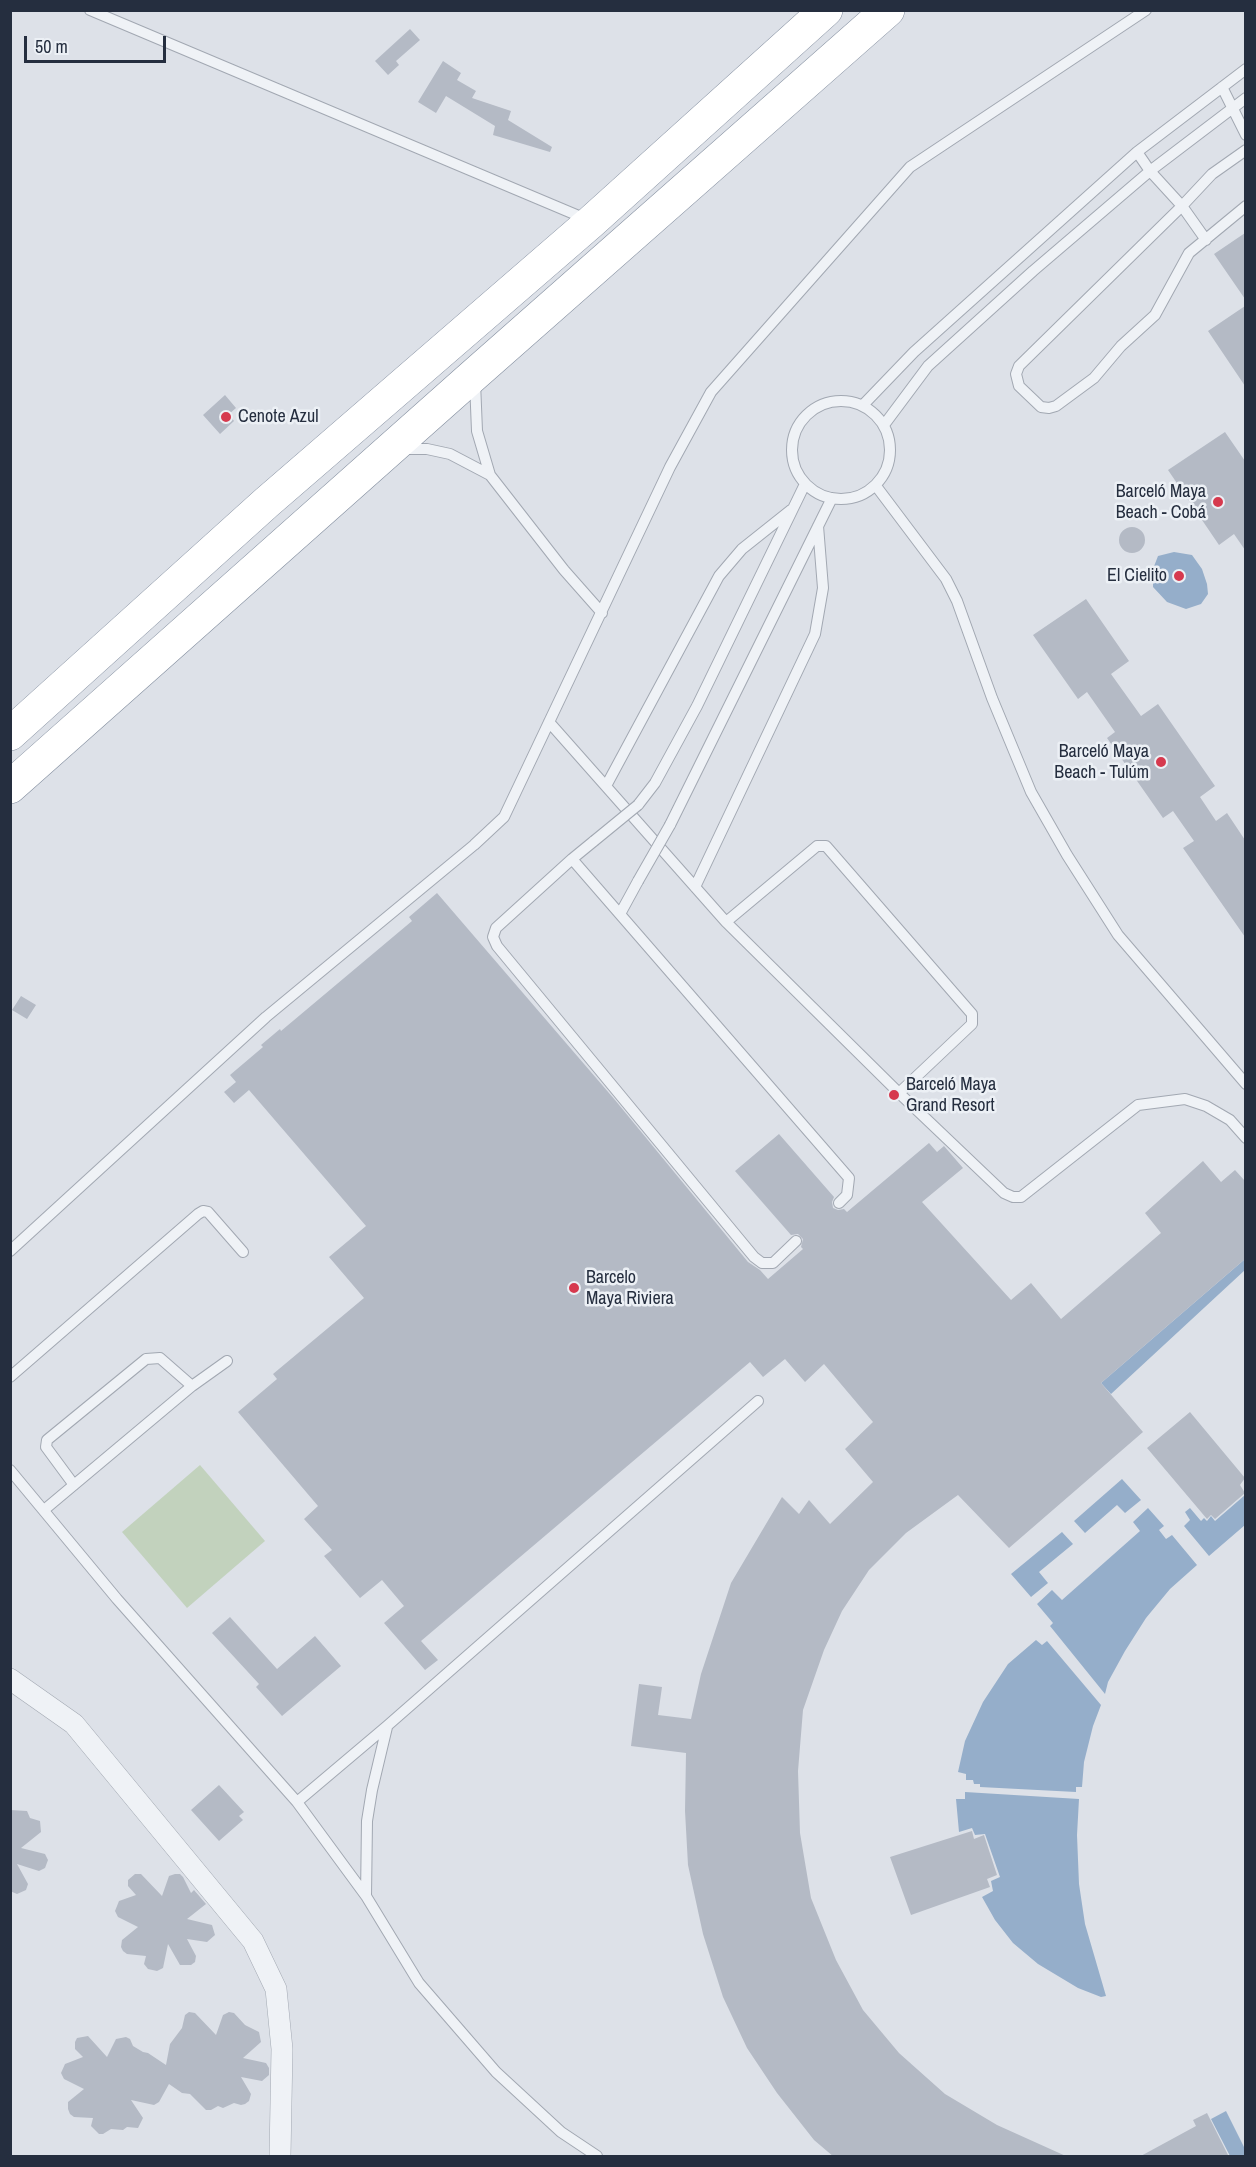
<!DOCTYPE html>
<meta charset="utf-8">
<style>
body{margin:0}
#map{position:relative;width:1256px;height:2167px;overflow:hidden;background:#dde1e8;font-family:"Archivo Narrow",sans-serif}
canvas{display:block}
.frame{position:absolute;inset:0;border:12px solid #252e3f;pointer-events:none}
.scale{position:absolute;left:24px;top:36px;width:142px;height:27px;box-sizing:border-box;border:3px solid #252e3f;border-top:0;padding-left:8px;font-size:18px;line-height:21px;white-space:nowrap;color:#252e3f;-webkit-text-stroke:4px #ecf0f5;paint-order:stroke}
</style>
<div id="map">
<canvas width="1256" height="2167"></canvas>
<div class="frame"></div>
<div class="scale">50 m</div>
</div>
<script>
const context = document.querySelector('canvas').getContext('2d');
context.lineJoin = 'round';
function paint(path, color) { context.fillStyle = color; context.fill(path, 'evenodd'); }
const poly = rows => new Path2D(rows.map(r => 'M' + r).join(''));
function strokePath(path, color, width, dash) { context.strokeStyle = color; context.lineWidth = width; context.lineCap = dash ? 'butt' : 'round'; context.setLineDash(dash || []); context.stroke(path); }
function label(font, color, halo, rows, align = 'center') {
  context.font = font + ' "Archivo Narrow",sans-serif'; context.lineWidth = 5; context.setLineDash([]); context.textBaseline = 'middle'; context.strokeStyle = halo; context.fillStyle = color; for (const [text, x, y, turn = 0] of rows) {
    context.save(); context.translate(x, y); context.rotate((+turn || 0) * Math.PI / 180); context.textAlign = isNaN(turn) ? turn : align; if (halo) context.strokeText(text, 0, 0); context.fillText(text, 0, 0); context.restore();
  }
}
paint(poly([
 [200,1465,265,1541,187,1608,122,1532]
]), '#c2d2bd');
paint(poly([
 [1174,552,1192,555,1202,569,1207,584,1208,594,1201,604,1186,609,1167,602,1153,587,1153,569,1158,556],
 [1245,1259,1245,1270,1111,1394,1101,1383],
 [1122,1479,1141,1500,1125,1513,1117,1505,1085,1533,1074,1521],
 [1245,1495,1245,1525,1209,1556,1184,1526,1190,1520,1185,1512,1190,1508,1201,1521,1204,1518,1207,1521,1211,1516,1215,1521],
 [1148,1508,1164,1526,1159,1530,1166,1539,1172,1535,1197,1565,1170,1589,1146,1618,1125,1651,1108,1682,1105,1694,1050,1626,1053,1623,1037,1604,1052,1590,1062,1600,1140,1531,1133,1522],
 [1062,1532,1073,1544,1039,1572,1048,1583,1031,1597,1011,1574],
 [1036,1640,1042,1645,1047,1641,1101,1705,1093,1726,1084,1762,1082,1787,1076,1787,1076,1792,980,1787,980,1784,974,1784,973,1780,966,1780,966,1774,958,1772,965,1741,983,1702,1008,1664],
 [965,1792,1079,1799,1077,1835,1079,1884,1085,1924,1106,1996,1101,1997,1078,1988,1038,1964,1013,1943,995,1920,982,1897,993,1891,991,1881,1000,1877,985,1834,975,1835,972,1828,959,1832,956,1799,965,1799],
 [1226,2111,1245,2149,1245,2156,1230,2156,1211,2119]
]), '#95aeca');
paint(poly([
 [410,29,420,40,396,61,399,65,388,75,375,61],
 [443,61,461,73,457,80,476,91,472,98,511,111,508,120,552,147,550,152,493,135,495,126,446,96,436,113,418,102],
 [1245,233,1245,299,1214,254],
 [1245,306,1245,386,1208,331],
 [225,395,236,408,229,414,234,421,220,434,203,415],
 [1225,432,1245,461,1245,550,1234,534,1219,545,1168,470],
 '1119 540a13 13 0 1 1 26 0a13 13 0 1 1-26 0Z',
 [1086,599,1129,661,1111,674,1141,716,1158,704,1215,786,1200,797,1216,821,1227,813,1245,840,1245,937,1183,848,1194,841,1173,811,1163,818,1107,738,1115,732,1087,692,1078,699,1033,635],
 [437,893,615,1100,748,1262,760,1270,768,1279,803,1249,801,1247,803,1239,798,1234,791,1235,735,1171,779,1134,834,1197,832,1202,833,1208,838,1210,844,1209,847,1212,929,1143,937,1152,944,1146,963,1168,922,1202,1011,1300,1031,1283,1061,1319,1161,1233,1145,1213,1203,1161,1221,1182,1235,1170,1245,1181,1245,1259,1101,1383,1143,1432,1009,1548,958,1495,906,1533,869,1570,842,1611,824,1650,803,1710,798,1771,800,1833,811,1898,836,1960,863,2010,899,2053,945,2094,997,2125,1068,2157,834,2157,814,2140,777,2093,747,2048,723,1997,703,1934,688,1865,685,1811,686,1753,631,1746,639,1684,662,1687,658,1715,691,1719,701,1674,731,1583,782,1497,799,1514,809,1500,830,1524,873,1482,845,1449,873,1422,824,1364,805,1382,785,1359,763,1377,750,1362,421,1641,438,1660,425,1670,384,1623,404,1606,382,1580,360,1598,324,1556,332,1550,304,1519,318,1506,238,1412,277,1379,273,1374,364,1298,329,1257,366,1226,249,1090,234,1103,224,1092,236,1082,230,1075,263,1047,261,1045,280,1029,281,1031,412,921,409,917],
 [21,996,36,1005,27,1019,12,1010],
 [1190,1412,1245,1478,1240,1485,1245,1493,1215,1519,1211,1515,1207,1519,1147,1448],
 [230,1617,277,1669,315,1636,341,1666,282,1716,256,1687,259,1684,212,1633],
 [219,1785,244,1812,239,1816,243,1820,219,1841,191,1810],
 [10,1810,27,1811,30,1818,40,1821,41,1832,21,1848,45,1854,48,1860,45,1868,39,1871,17,1864,28,1884,26,1890,17,1894,10,1891],
 [972,1831,974,1839,984,1835,997,1875,987,1879,990,1887,911,1915,890,1857],
 [135,1874,141,1874,162,1896,169,1876,175,1874,180,1874,183,1877,191,1893,194,1890,206,1904,187,1919,212,1925,215,1935,207,1942,187,1939,196,1956,195,1962,191,1965,180,1965,168,1944,163,1968,157,1971,148,1969,144,1964,146,1956,127,1954,123,1951,121,1947,122,1940,138,1927,118,1917,115,1911,119,1901,136,1895,128,1886,128,1880],
 [189,2012,195,2013,216,2035,223,2015,229,2012,234,2013,245,2025,259,2032,261,2042,243,2058,266,2063,269,2068,269,2075,262,2081,241,2077,251,2094,249,2101,245,2104,241,2105,234,2103,223,2108,218,2106,211,2110,206,2110,190,2094,182,2093,169,2084,159,2102,154,2105,131,2100,143,2118,138,2128,127,2127,123,2130,111,2129,103,2134,99,2134,91,2126,93,2118,74,2117,70,2114,68,2109,68,2102,84,2089,64,2079,61,2073,65,2064,83,2057,75,2049,75,2042,77,2038,88,2036,107,2057,116,2039,126,2037,130,2039,133,2046,143,2052,148,2053,166,2065,170,2044,182,2028,185,2015],
 [1207,2113,1229,2157,1139,2157,1196,2126,1193,2120]
]), '#b4bac5');
const lane = poly([
 [90,10,586,219],
 [1222,87,1246,135],
 [1246,150,1212,174,1182,206,1019,366,1016,374,1019,386,1041,407,1049,408,1056,406,1094,378,1121,346,1155,315,1189,253,1246,206],
 [1137,152,1150,171,1182,206,1206,240],
 [475,382,477,431,490,475,564,570,602,613],
 '792 450a49 49 0 1 1 98 0a49 49 0 1 1-98 0Z',
 [863,405,914,352,1137,152,1246,69],
 [884,425,928,366,1033,271,1150,171,1246,98],
 [402,449,427,449,450,454,490,475],
 [876,486,946,579,957,601,992,698,1031,792,1067,855,1118,935,1246,1084],
 [549,722,726,922,899,1093,1004,1193,1013,1197,1021,1197,1138,1105,1185,1099,1206,1106,1230,1120,1246,1138],
 [606,786,719,576,742,549,791,510],
 [638,805,655,783,697,706,805,484],
 [670,825,832,498],
 [572,859,594,841],
 [695,887,815,634,823,588,818,526],
 [620,914,638,881],
 [726,922,817,846,826,846,972,1014,972,1024,899,1093],
 [796,1241,773,1263,762,1263,754,1257,497,946,493,937,496,928,572,859,849,1178,847,1195,839,1203],
 [10,1251,266,1017,474,845,504,817,670,467,711,392,910,167,1146,10],
 [10,1377,198,1214,203,1211,208,1212,243,1252],
 [10,1470,117,1599,297,1802,366,1896,419,1983,496,2072,561,2132,597,2156],
 [74,1485,46,1447,47,1440,146,1359,160,1358,192,1386],
 [44,1510,192,1386,227,1361],
 [297,1802,387,1726,758,1401],
 [366,1896,367,1821,372,1790,387,1727]
]);
const street = poly([
 [10,1679,74,1724,253,1941,276,1989,282,2049,280,2156]
]);
const highway = poly([
 [10,734,266,503,591,222,826,10],
 [10,787,475,374,888,10]
]);
strokePath(lane, '#a2a8b2', 12);
strokePath(street, '#a2a8b2', 22);
strokePath(highway, '#838e9f', 34);
strokePath(lane, '#eff2f6', 10);
strokePath(street, '#eff2f6', 21);
strokePath(highway, '#fff', 33);
const laneBridge = poly([
 [594,841,638,805],
 [638,881,670,825]
]);
strokePath(laneBridge, '#a2a8b2', 12, []);
strokePath(laneBridge, '#eff2f6', 10);
for (const [x, y, r, color] of [
 [226,417,6,"#d6394e"],
 [1218,502,6,"#d6394e"],
 [1179,576,6,"#d6394e"],
 [1161,762,6,"#d6394e"],
 [894,1095,6,"#d6394e"],
 [574,1288,6,"#d6394e"]
]) { const dot = new Path2D(); dot.arc(x, y, r, 0, 2 * Math.PI); context.fillStyle = color; context.fill(dot); strokePath(dot, '#ecf0f5', 2); }
label('18px', '#252e3f', '#ecf0f5', [
 ["Cenote Azul",238,417],
 ["Barceló Maya",1206,492,"right"],
 ["Beach - Cobá",1206,513,"right"],
 ["El Cielito",1167,576,"right"],
 ["Barceló Maya",1149,752,"right"],
 ["Beach - Tulúm",1149,773,"right"],
 ["Barceló Maya",906,1085],
 ["Grand Resort",906,1106],
 ["Barcelo",586,1278],
 ["Maya Riviera",586,1299]
], 'left');
</script>
